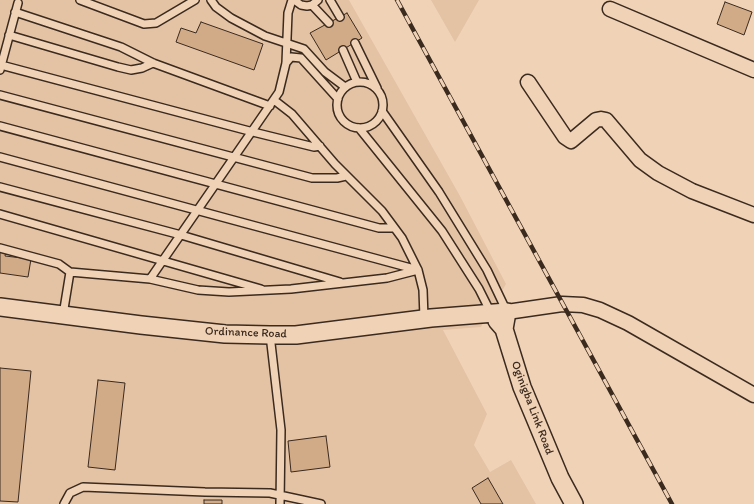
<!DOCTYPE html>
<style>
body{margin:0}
canvas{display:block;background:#f0d2b6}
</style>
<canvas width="754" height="504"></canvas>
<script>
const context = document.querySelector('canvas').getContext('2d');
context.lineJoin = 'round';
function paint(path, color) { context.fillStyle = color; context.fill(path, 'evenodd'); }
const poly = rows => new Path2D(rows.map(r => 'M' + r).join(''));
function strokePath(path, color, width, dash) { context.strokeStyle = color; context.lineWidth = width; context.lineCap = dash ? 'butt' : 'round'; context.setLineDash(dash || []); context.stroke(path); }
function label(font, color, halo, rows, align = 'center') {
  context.font = font + ' Itim,sans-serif'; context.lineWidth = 3.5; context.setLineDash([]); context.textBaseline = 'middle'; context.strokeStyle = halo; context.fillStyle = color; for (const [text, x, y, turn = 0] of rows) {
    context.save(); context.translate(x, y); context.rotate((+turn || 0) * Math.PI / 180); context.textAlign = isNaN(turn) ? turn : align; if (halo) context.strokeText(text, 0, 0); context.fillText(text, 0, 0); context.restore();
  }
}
paint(poly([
 [0,0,349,0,460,196,506,284,481,327,443,330,487,414,474,445,490,472,511,460,536,504,0,504],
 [431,0,479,0,455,42]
]), '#e4c3a5');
const building = poly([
 [725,2,752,12,744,35,717,24,725,2],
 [347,13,362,38,326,60,310,33,347,13],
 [201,22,263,44,254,70,176,42,181,28,196,33,201,22],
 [0,250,6,251,5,256,31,259,28,277,0,273,0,250],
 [0,368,31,371,18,502,0,501,0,368],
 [98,380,125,383,115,470,88,467,98,380],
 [326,436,330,467,291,472,288,441,326,436],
 [488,478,503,504,481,504,472,488,488,478],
 [204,500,222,500,222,504,204,504,204,500]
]);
paint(building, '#d1ab88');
strokePath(building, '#3b2a1e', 1);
const service = poly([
 [80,0,144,24,156,23,195,0],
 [211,0,216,7,231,18,265,36,304,49,325,72,345,87],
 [294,0,301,5,307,6,312,5,318,0],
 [330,0,340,17],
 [312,5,329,23],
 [15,12,121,47,153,63,270,106],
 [9,35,118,67,131,70,142,68,153,63],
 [355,43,377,88],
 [343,50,357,82],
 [286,63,291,57,301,58,338,99],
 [1,65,253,132,314,147,320,146],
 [0,70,18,3],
 '337 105a23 23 0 1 1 46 0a23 23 0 1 1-46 0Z',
 [0,95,312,178,337,178,346,176],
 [274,100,292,114,335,164,382,211,402,238,418,270,423,290,424,318],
 [382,111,439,192,487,270,507,312],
 [0,126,379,228,394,228],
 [359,128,442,231,479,289,491,313],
 [0,157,418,270],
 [0,187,181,235,340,282],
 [0,214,261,289],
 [0,248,59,264,70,272,150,279,198,290,229,292,291,289,387,278,418,270],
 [150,279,279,92,286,63,288,13,292,0],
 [63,315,70,272],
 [270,335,281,430,280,504],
 [64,504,70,493,83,487,205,492,270,493,321,504]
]);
const minor = poly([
 [610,9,754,70],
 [528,82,565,137,571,141,596,120,601,119,606,120,640,160,658,173,692,191,754,215],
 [507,312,562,304,583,305,600,310,628,323,754,395]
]);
const tertiary = poly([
 [0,307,141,325,225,334,270,335,296,335,431,318,507,312,504,329],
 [497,321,504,329,522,387,535,418,560,478,574,504]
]);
strokePath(service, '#3b2a1e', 10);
strokePath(minor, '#3b2a1e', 17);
strokePath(tertiary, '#3b2a1e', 20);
strokePath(service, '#f0d2b6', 7);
strokePath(minor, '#f0d2b6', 14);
strokePath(tertiary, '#f0d2b6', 17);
const rail = poly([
 [397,0,672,504]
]);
strokePath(rail, '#3b2a1e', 4.5);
strokePath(rail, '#f0d2b6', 3, [9]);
label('12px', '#3b2a1e', '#f0d2b6', [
 ["Ordinance Road",246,333,2],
 ["Oginigba Link Road",532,408,69]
]);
</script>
